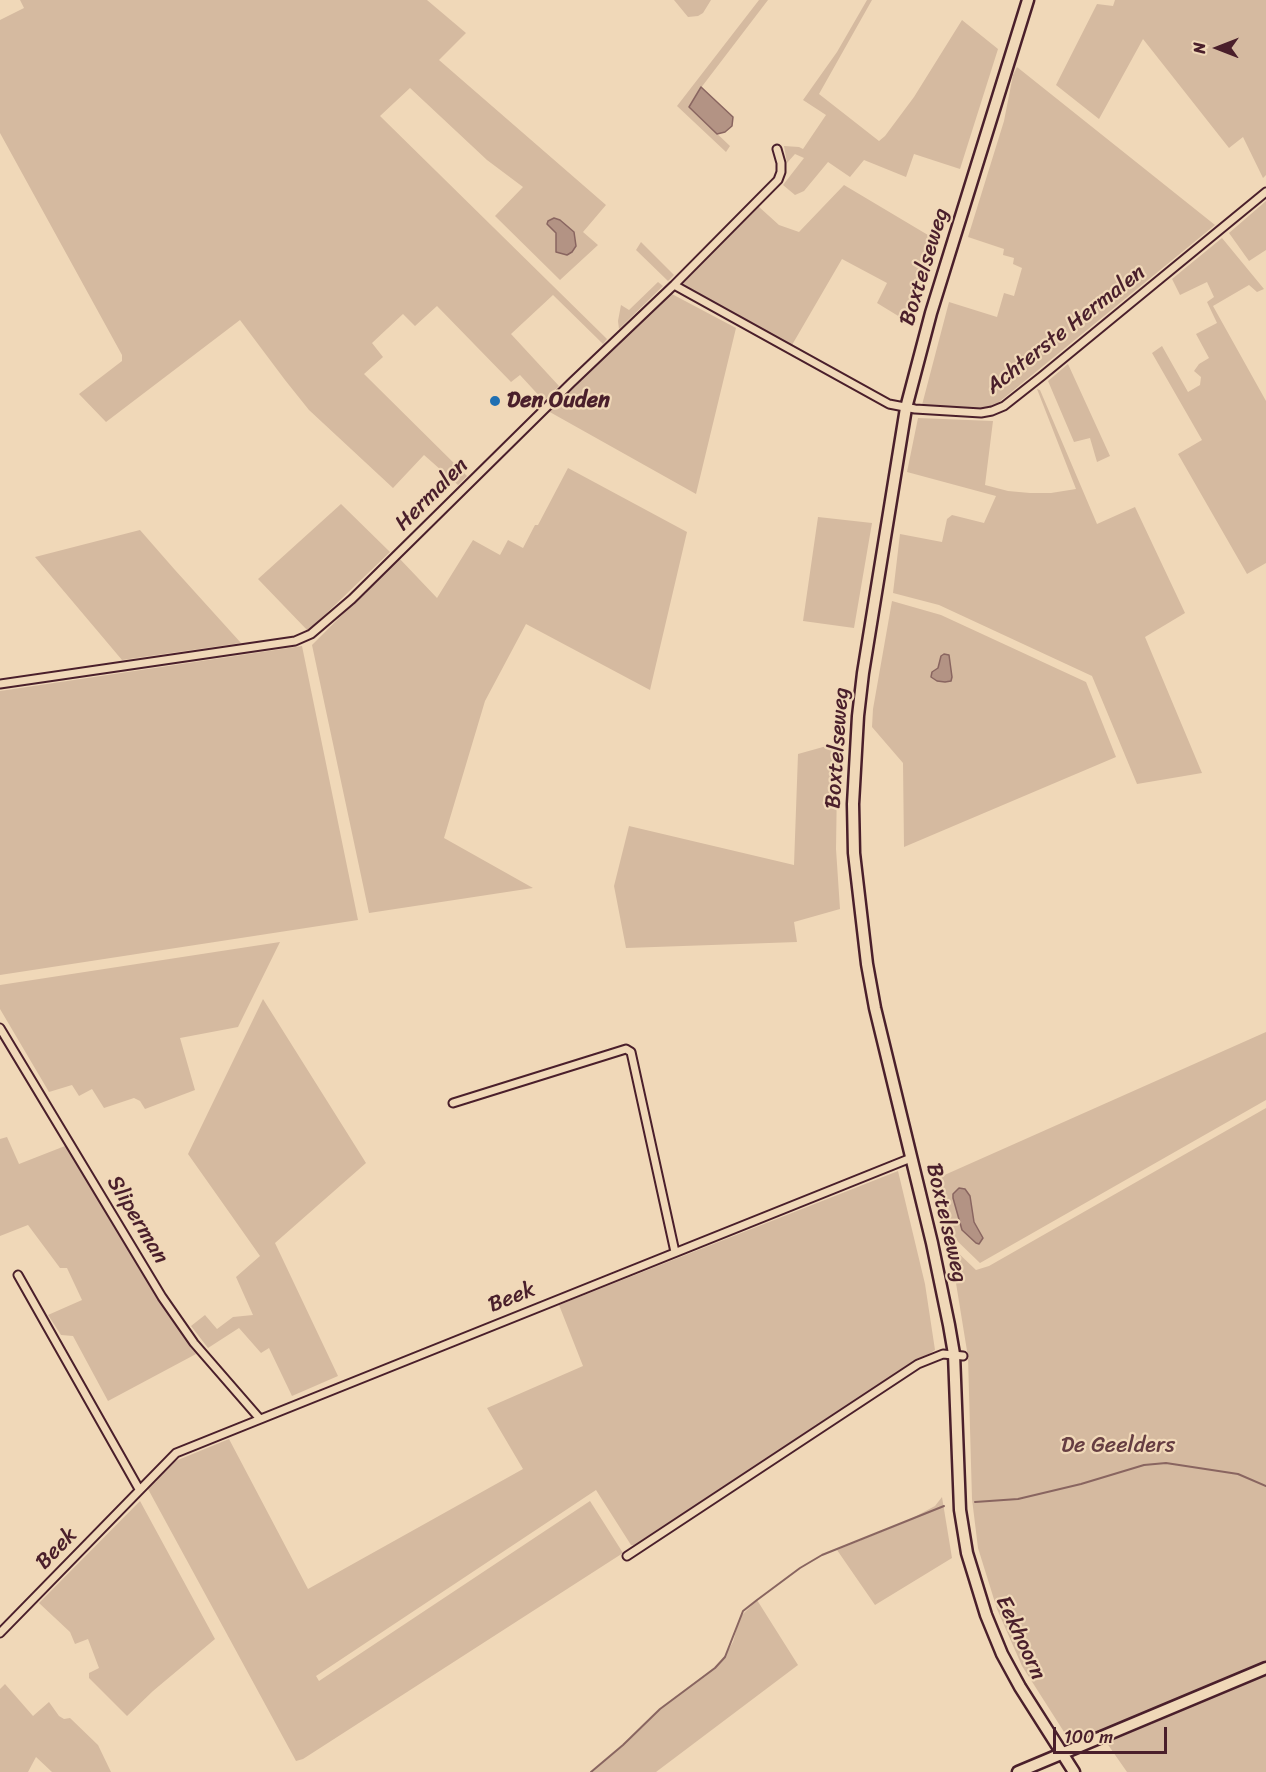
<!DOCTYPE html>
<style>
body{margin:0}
#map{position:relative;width:1266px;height:1772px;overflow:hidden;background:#f0d8b8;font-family:Sriracha,sans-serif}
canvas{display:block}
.north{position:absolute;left:1188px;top:18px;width:60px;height:60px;-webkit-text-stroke:4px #f0d8b8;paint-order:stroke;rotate:270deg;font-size:16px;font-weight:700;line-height:24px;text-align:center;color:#4a1f2b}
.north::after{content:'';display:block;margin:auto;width:21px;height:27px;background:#4a1f2b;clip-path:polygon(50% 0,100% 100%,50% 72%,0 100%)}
.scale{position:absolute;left:1053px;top:1727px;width:114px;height:27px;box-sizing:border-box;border:3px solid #4a1f2b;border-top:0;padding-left:8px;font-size:18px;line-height:21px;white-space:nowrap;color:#4a1f2b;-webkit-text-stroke:4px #f0d8b8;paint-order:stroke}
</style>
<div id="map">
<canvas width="1266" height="1772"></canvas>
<div class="north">N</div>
<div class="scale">100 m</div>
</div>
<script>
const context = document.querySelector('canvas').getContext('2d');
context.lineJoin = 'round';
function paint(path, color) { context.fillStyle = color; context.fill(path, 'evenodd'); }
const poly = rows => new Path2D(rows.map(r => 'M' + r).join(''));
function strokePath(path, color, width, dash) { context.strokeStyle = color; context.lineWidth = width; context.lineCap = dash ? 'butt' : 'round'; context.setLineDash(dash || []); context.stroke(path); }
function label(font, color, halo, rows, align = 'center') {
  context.font = font + ' Sriracha,sans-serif'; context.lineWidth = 4.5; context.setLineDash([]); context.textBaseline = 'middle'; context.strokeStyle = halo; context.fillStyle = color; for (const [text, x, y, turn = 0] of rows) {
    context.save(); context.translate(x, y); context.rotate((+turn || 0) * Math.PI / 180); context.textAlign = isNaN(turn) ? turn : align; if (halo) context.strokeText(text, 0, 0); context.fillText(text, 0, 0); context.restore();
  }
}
paint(poly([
 [20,0,427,0,466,33,439,60,606,205,583,232,598,245,560,280,495,216,523,187,487,160,410,88,380,116,607,339,603,344,553,295,511,334,559,386,544,401,520,375,511,382,437,306,415,326,403,314,372,343,383,357,364,374,467,476,458,485,424,455,393,488,309,410,285,380,240,320,106,422,79,394,122,361,122,355,0,133,0,20,24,8],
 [674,0,711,0,703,13,698,16,688,17],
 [759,0,768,0,697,93,689,107,730,146,726,152,677,106],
 [867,0,872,0,819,94,879,141,885,136,914,97,962,20,998,49,960,169,914,154,906,177,864,160,850,177,828,162,804,191,795,195,783,185,804,158,795,154,787,163,784,146,799,147,803,149,826,115,803,100,837,52],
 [1115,0,1266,0,1266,175,1263,178,1243,137,1229,148,1143,39,1099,119,1056,85,1097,4,1113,6],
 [1017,67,1215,225,993,407,987,410,975,410,922,405,949,302,997,317,1004,293,1014,296,1022,268,1013,264,1014,258,1003,255,1004,249,968,237,1004,121,1013,75],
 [844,185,938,241,913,325,877,303,887,283,842,259,792,345,683,286,682,281,758,206,779,225,799,232],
 [1266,201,1266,250,1249,261,1229,233],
 [1222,238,1264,289,1257,292,1249,285,1213,306,1266,401,1266,563,1247,574,1178,454,1202,440,1152,353,1162,346,1188,392,1200,385,1201,377,1194,371,1199,364,1209,358,1196,334,1217,323,1207,302,1214,297,1207,282,1180,295,1172,279],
 [641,242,674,275,668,281,636,250],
 [658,282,663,286,619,329,618,321,621,305,629,310],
 [670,293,736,328,696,494,548,411],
 [1068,364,1110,456,1097,462,1090,438,1074,442,1048,381],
 [1037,389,1040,390,1097,524,1135,507,1185,613,1145,637,1202,773,1137,784,1092,676,939,605,893,593,900,534,942,542,947,519,952,515,984,523,996,496,907,472,918,418,993,421,985,485,1008,491,1030,493,1051,493,1076,489],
 [568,468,687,532,650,690,526,624,485,701,444,838,533,888,369,913,312,645,399,558,437,598,473,540,500,555,508,540,523,548,535,525,538,525],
 [341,504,390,552,308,631,258,579],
 [818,517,872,523,854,628,803,621],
 [140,530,175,570,241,643,122,660,35,557],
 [892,601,941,615,1086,682,1116,757,904,847,903,763,872,727,873,709],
 [302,646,358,920,0,975,0,691],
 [841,742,837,783,836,849,840,909,794,922,797,942,626,948,614,886,629,826,794,865,798,754],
 [280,942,238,1027,180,1038,195,1090,145,1109,140,1101,134,1098,104,1108,92,1089,79,1096,72,1085,49,1092,0,1009,0,985],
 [263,999,366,1163,275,1243,338,1376,292,1396,269,1348,261,1353,239,1328,208,1348,191,1326,205,1315,217,1329,233,1317,253,1315,236,1277,260,1256,188,1154],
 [1266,1032,1266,1100,980,1263,952,1236,943,1233,931,1181],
 [953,1198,972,1214,974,1222,983,1238,962,1230],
 [1266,1108,1266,1772,1127,1772,1104,1739,1073,1746,1022,1666,997,1609,978,1548,972,1499,968,1357,955,1277,947,1247,953,1248,976,1270,989,1266],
 [7,1137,19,1164,65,1146,147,1282,196,1354,108,1401,73,1336,61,1335,48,1315,82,1300,67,1268,60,1268,28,1225,0,1236,0,1139],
 [898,1171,925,1284,935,1350,634,1545,631,1545,596,1490,316,1676,319,1681,590,1501,623,1553,303,1759,296,1761,148,1489,173,1462,229,1439,308,1589,523,1469,487,1408,583,1366,559,1305],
 [942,1497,952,1558,875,1605,837,1550,903,1523,935,1506],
 [140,1501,215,1639,153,1691,127,1716,89,1678,89,1673,99,1668,88,1639,75,1644,70,1632,39,1603],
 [757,1600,798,1665,656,1772,591,1772,623,1745,660,1709,721,1662,733,1642,740,1617],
 [5,1684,33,1716,49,1702,59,1716,64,1719,70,1718,98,1745,111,1772,52,1772,36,1757,28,1772,0,1772,0,1689]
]), '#d5baa0');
const water = poly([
 [701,87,733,117,732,126,725,132,717,134,689,107,701,87],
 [554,218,560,220,574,232,576,246,572,252,567,255,556,252,556,233,547,224,548,221,554,218],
 [944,654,949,655,952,677,951,681,945,682,937,681,931,677,932,672,938,668,941,656,944,654],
 [959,1188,965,1189,970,1196,974,1222,983,1238,979,1244,976,1243,962,1230,953,1198,953,1194,959,1188]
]);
paint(water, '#b39384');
strokePath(water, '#896560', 1.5);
strokePath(poly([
 [975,1502,1018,1499,1081,1484,1144,1465,1166,1463,1238,1474,1266,1486],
 [591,1772,623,1745,660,1709,715,1668,725,1657,743,1611,757,1600,800,1568,822,1555,944,1506]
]), '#896560', 2);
const street = poly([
 [674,285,889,404,915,409,981,413,992,411,1004,406,1042,376,1266,192],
 [0,684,295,641,311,634,352,599,571,383,674,285,778,180,781,172,781,163,777,149],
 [0,1028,162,1297,194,1343,260,1419],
 [453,1103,626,1049,631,1052,675,1252],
 [18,1275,139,1489],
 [627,1556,918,1364,943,1354,963,1356],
 [0,1633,176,1453,911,1158]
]);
const secondary = poly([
 [1028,0,931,313,906,408,863,673,858,716,853,804,854,853,867,964,875,1008,932,1243,949,1325,954,1354,960,1510,967,1553,986,1615,1002,1654,1020,1687,1074,1772],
 [1018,1772,1266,1668]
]);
strokePath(street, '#4a1f2b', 11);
strokePath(secondary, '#4a1f2b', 15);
strokePath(street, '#f0d8b8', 7);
strokePath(secondary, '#f0d8b8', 10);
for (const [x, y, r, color] of [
 [495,401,6,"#1f6fb2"]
]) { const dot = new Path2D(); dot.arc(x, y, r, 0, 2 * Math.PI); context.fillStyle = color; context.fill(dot); strokePath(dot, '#f0d8b8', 2); }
label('22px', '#4a1f2b', '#f0d8b8', [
 ["Boxtelseweg",925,267,-73],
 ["Achterste Hermalen",1066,330,-38],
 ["Hermalen",432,495,-45],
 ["Boxtelseweg",838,748,-86],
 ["Sliperman",137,1220,59],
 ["Boxtelseweg",946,1223,77],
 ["Beek",512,1298,-22],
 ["Beek",57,1549,-46],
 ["Eekhoorn",1020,1638,65]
]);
label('bold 22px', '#4a1f2b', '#f0d8b8', [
 ["Den Ouden",507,401]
], 'left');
label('22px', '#663e42', '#f0d8b8', [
 ["De Geelders",1118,1446]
]);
</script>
